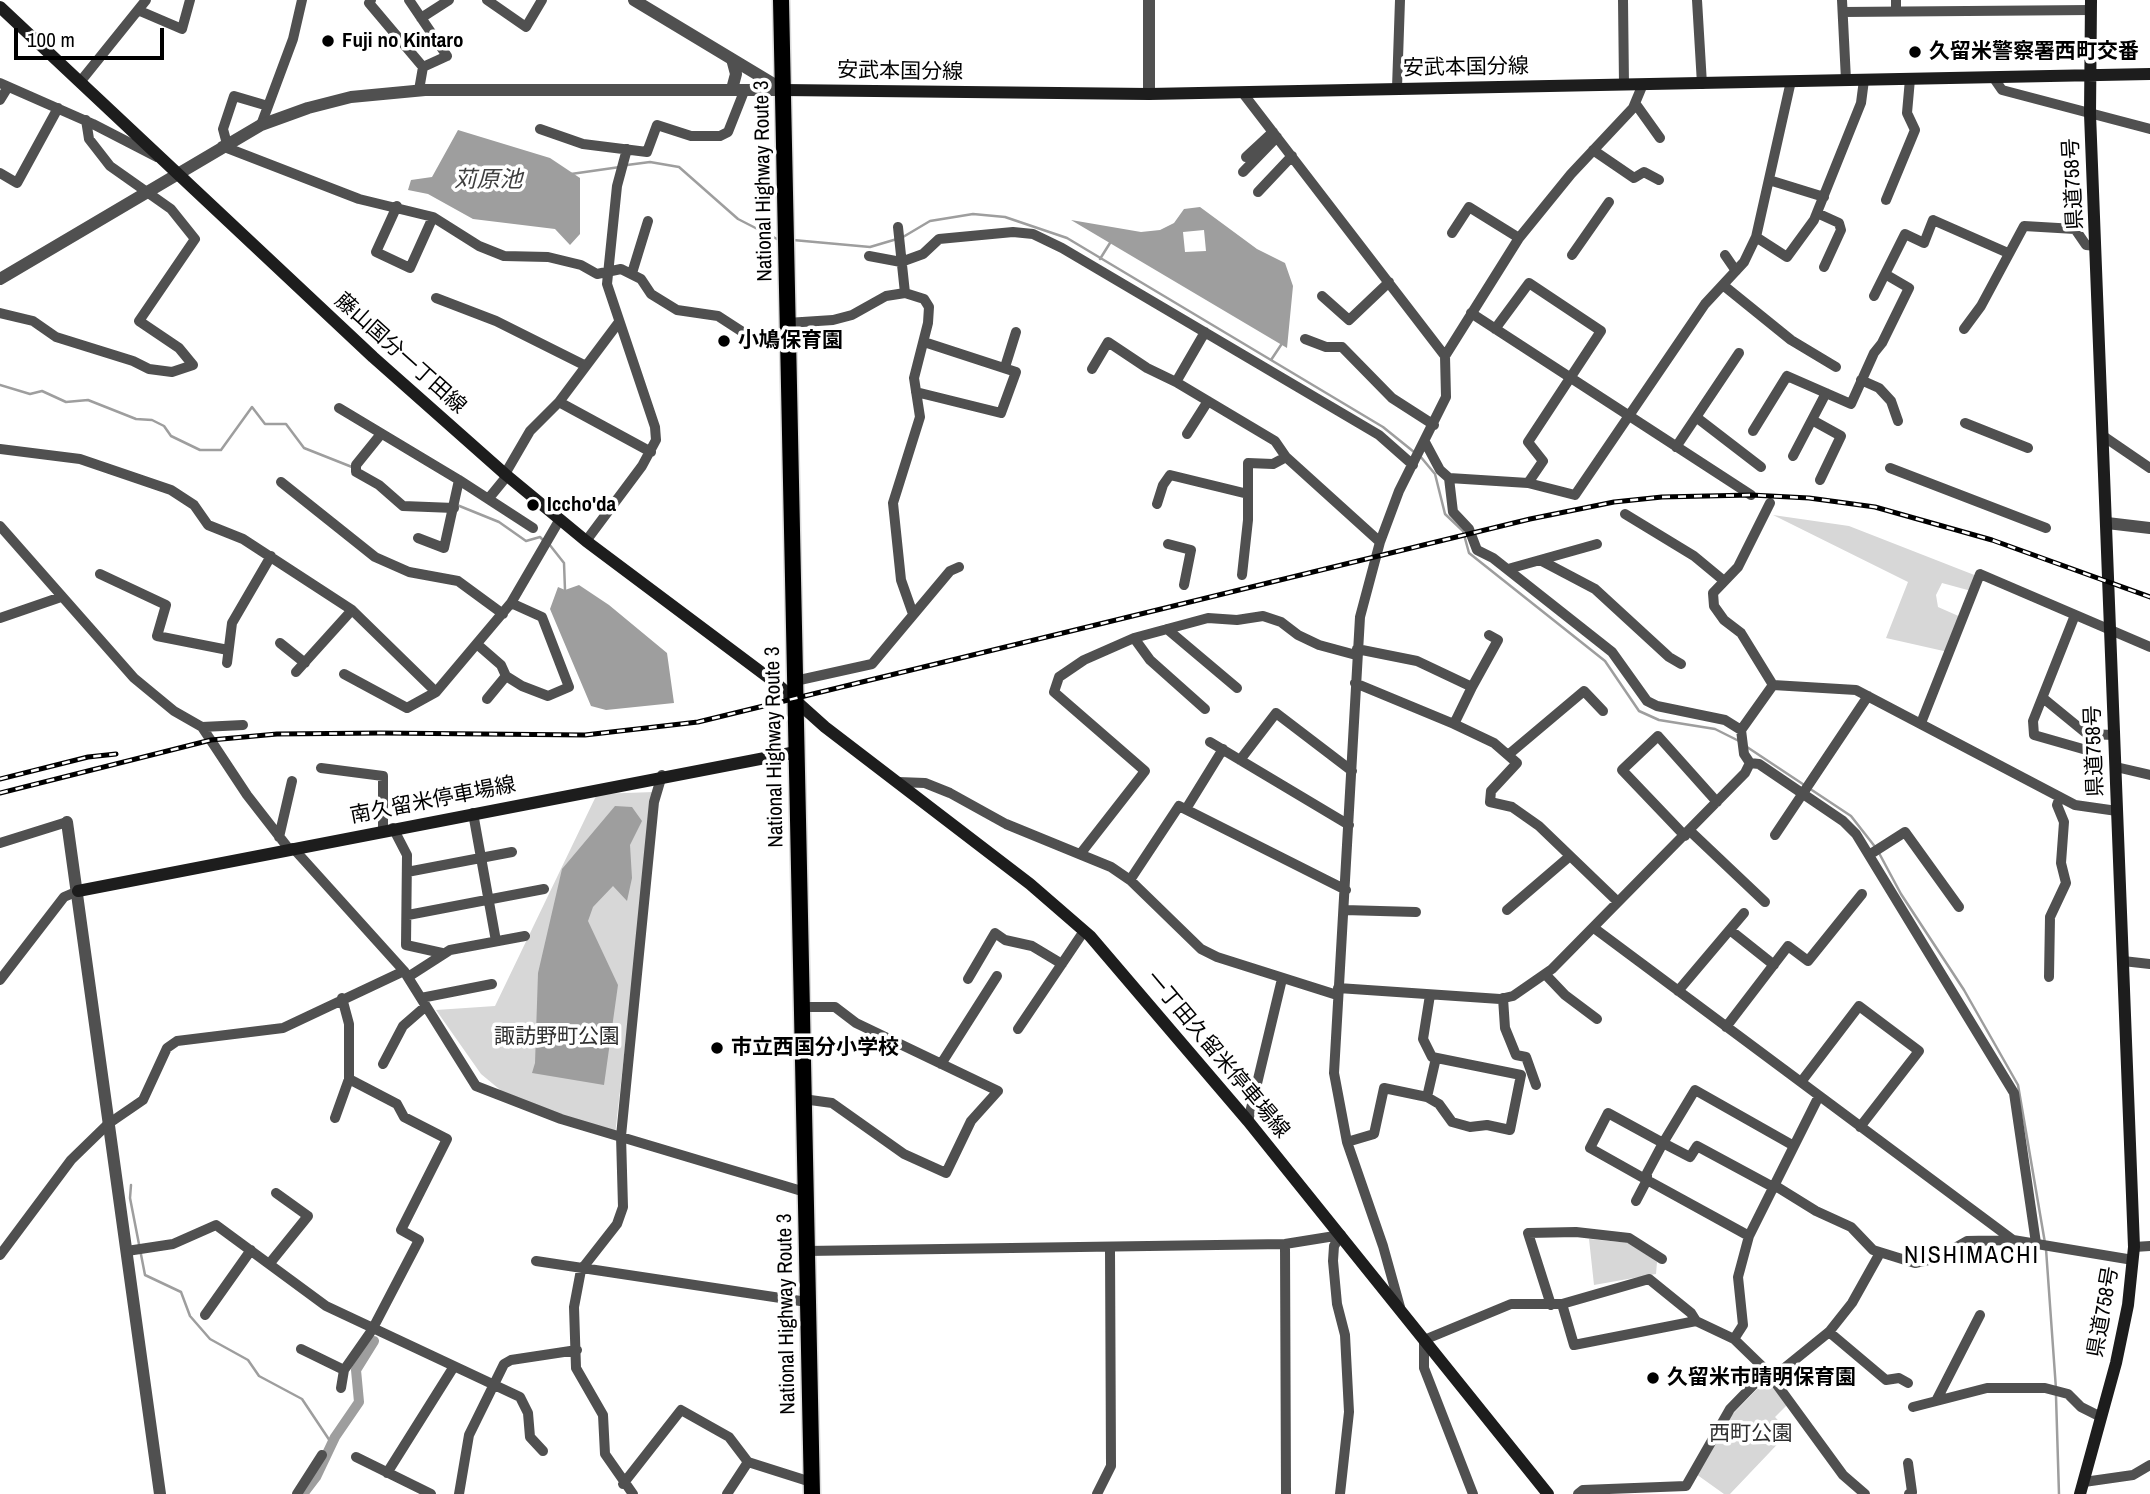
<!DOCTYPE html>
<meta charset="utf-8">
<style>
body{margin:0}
#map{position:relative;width:2150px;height:1494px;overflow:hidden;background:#fff;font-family:"Archivo Narrow",sans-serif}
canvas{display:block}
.scale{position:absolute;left:14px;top:28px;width:150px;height:32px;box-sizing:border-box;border:4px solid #000;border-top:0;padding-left:9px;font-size:21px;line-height:24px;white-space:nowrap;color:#000;-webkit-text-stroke:5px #fff;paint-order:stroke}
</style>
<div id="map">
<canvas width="2150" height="1494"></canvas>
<div class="scale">100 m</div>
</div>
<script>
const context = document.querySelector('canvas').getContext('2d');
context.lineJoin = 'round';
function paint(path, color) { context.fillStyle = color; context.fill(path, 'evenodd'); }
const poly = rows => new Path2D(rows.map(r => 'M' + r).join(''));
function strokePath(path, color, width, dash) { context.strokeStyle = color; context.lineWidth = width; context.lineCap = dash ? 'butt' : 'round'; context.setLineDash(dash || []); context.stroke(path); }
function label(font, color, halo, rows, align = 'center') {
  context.font = font + ' "Archivo Narrow","Noto Sans JP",sans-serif'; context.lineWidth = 7; context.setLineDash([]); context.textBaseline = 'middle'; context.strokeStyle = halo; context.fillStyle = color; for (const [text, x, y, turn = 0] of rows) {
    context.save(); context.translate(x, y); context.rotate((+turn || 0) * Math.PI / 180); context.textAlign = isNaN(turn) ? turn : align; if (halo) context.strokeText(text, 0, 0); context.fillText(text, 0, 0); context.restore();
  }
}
paint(poly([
 [1773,515,1849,526,1982,578,1975,592,1942,583,1936,595,1938,607,1963,618,1948,652,1886,638,1908,582],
 [654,792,615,1135,510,1098,481,1074,436,1010,495,1006,597,794],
 [1589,1239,1630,1243,1657,1262,1656,1274,1594,1285],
 [1767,1379,1787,1405,1775,1417,1789,1432,1730,1494,1724,1494,1696,1474,1724,1423]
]), '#d7d7d7');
paint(poly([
 [458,130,550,158,580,178,580,234,570,245,555,229,473,219,428,194,408,190,411,180,432,177],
 [1200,207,1257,249,1285,263,1293,286,1287,348,1071,220,1141,232,1160,230,1174,223,1184,209],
 [1204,230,1206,251,1185,252,1183,232],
 [579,585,609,605,667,653,674,703,606,710,591,706,550,609,558,587,565,590],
 [615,806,632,807,642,821,630,845,632,878,627,901,613,886,593,907,588,921,618,985,604,1085,532,1073,535,1063,538,973,562,869]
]), '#9e9e9e');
strokePath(poly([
 [627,165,650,162,679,167,738,219,779,240],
 [571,174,620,167],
 [903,237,930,221,973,214,1005,217,1067,238,1383,427,1414,452],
 [793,240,870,247,897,239],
 [1100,259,1110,243],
 [1271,360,1281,345],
 [0,385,30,394,42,391,66,402,88,400,136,419,152,420,164,426,171,436,200,450,221,450,252,407,265,424,286,424,304,448,352,467],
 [1420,456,1435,474,1445,514,1463,531,1469,553,1605,661,1639,711,1659,720,1715,729,1739,741],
 [457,505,499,522,526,541,540,537,543,540],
 [549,544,564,563,565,590],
 [1747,747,1851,816,1876,848],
 [1879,853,1901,894,1964,990,2018,1085,2045,1243],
 [131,1185,130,1198,145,1275,181,1292,190,1316,210,1339,248,1360,259,1376,302,1399,332,1444],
 [2046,1249,2056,1389],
 [2056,1396,2059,1494]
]), '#9e9e9e', 2.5);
strokePath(poly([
 [303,1494,316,1477,335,1437,359,1402,356,1370,374,1341]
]), '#9e9e9e', 10);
const trunk = poly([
 [781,0,812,1494]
]);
strokePath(trunk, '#dbdbdb', 19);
strokePath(poly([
 [371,0,369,3,423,67,419,90],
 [409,0,447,56,423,67],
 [487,0,526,27,542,0],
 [1623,0,1624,84],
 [1697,0,1702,84],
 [1842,0,1846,80],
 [1896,0,1896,12],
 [140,11,182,29,190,0],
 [1843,12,2091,10],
 [421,18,449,0],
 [1993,77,2002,90,2150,129],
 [80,82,146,0],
 [0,83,93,124,157,157],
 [1397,88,1400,0],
 [1242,92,1445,356,1446,397,1399,491,1380,542,1360,617,1334,1073,1347,1142,1383,1246,1400,1307],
 [0,100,8,87],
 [1635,103,1660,138],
 [261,125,293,39,302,0],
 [540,129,583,144,647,152,657,125,691,136,720,136,728,132,745,89],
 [227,144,223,129,234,96,268,106],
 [222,146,359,199,433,217,479,246,504,256,548,257,581,265,597,274,621,269,641,279,651,294,677,310,718,316,755,340,787,342],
 [1593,150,1634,178,1644,172,1659,180],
 [1246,157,1273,132],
 [1243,172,1277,137],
 [0,173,17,183,58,108],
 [1769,180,1824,197],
 [1258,192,1292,156],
 [1886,200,1915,130,1907,113,1910,79],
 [397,206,376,252,410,268,433,217],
 [1817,213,1839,223,1841,230,1824,267],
 [898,227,905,293],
 [1452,233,1469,207,1519,238],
 [1756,237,1787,257,1814,220,1861,103,1864,80],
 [1572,255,1609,202],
 [1725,255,1736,271],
 [869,256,901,262,923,254,939,239,1013,232,1033,234,1062,248,1379,435,1413,465],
 [632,273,648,221],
 [1723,285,1791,340,1836,367],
 [1322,296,1349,320,1389,282],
 [1874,296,1905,234,1924,243,1933,220,2008,253],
 [436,298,496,321,586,366],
 [0,313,33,321,56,337,133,361,149,369,172,372,193,365,179,348,139,321,195,239,171,209,110,166,89,139,86,120],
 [1471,313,1751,495],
 [787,323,833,320,852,315,886,296,905,293,924,299,929,307,928,323,914,378,920,417,893,503,901,580,913,614],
 [1495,329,1529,283,1601,331,1528,442,1543,461,1528,483],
 [1964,329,1981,306,2024,226,2075,229,2086,245,2096,246],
 [1205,332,1176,382,1275,441,1286,457],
 [1305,339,1326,347,1342,347,1392,398,1434,425],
 [1445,356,1519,238,1571,174,1633,108,1643,84],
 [1005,367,1016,332],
 [1092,369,1108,342,1147,368,1176,382],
 [1861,380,1879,388,1891,401,1898,421],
 [916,392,1001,413,1016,372,924,342],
 [559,402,651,452],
 [339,408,459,480,533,528],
 [1696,417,1761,467],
 [1812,420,1841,436,1820,480],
 [1965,423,2028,448],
 [1753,431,1787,376,1851,404,1874,353,1882,343,1909,288,1885,274],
 [381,434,356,465,356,472,379,485,403,506,454,508],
 [1187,434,1208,401],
 [2103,436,2150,468],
 [1425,442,1440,470,1449,478,1453,512,1469,529,1477,550,1493,558,1612,652,1647,701,1657,706,1725,720,1741,730],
 [1676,447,1739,353],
 [0,449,80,459,171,490,194,505,208,525,243,539,352,610,436,692,511,603,560,519],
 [1793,456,1826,393],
 [1890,468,2046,528],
 [505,474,530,431,559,402,619,322],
 [1449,478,1528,483,1575,495,1705,304,1744,262,1756,237,1791,81],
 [281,482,375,557,409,572,458,581,503,614],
 [489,498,507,476],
 [1770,503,1738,567,1713,593,1714,606,1724,620,1741,633,1773,685],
 [1157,504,1163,485,1170,475,1248,494],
 [1625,514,1694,556,1723,580],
 [0,526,134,678,174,711,202,727,247,795,289,849],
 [418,538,444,548,459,480],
 [586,541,642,466,656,440,655,427,607,284,617,186,627,149],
 [1168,544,1191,550,1184,585],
 [1540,560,1595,589,1669,657,1681,664],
 [1508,569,1597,544],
 [100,574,166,605,157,636,228,650],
 [1242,575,1248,520,1248,463,1273,464,1286,457,1380,542],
 [2075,615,2033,721,2034,735,2083,749],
 [0,618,61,597],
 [1167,629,1237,688],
 [1134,638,1150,660,1205,709],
 [280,643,305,663],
 [478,645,501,665,506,676,522,686,548,696,569,687,542,617,511,603],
 [1357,649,1417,661,1472,687,1454,724,1494,743,1517,763,1491,791,1490,802,1512,807,1539,826,1618,902],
 [227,663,232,623,271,556],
 [296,672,352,610],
 [344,674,407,708,436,692],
 [795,681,872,664,950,571,959,567],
 [1355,683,1454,724],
 [1773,685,1856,690,2075,805,2117,811],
 [1472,687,1498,640,1489,635],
 [2043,698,2087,734,2114,735],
 [487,699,506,676],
 [1921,723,1980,574,2150,647],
 [202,727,243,725],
 [1210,742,1349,825],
 [1508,755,1584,691,1603,711],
 [1240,760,1276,713,1352,771],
 [1750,763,1759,764,1843,821,1856,834,2014,1093,2036,1243],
 [2116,767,2150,775],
 [321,768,383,776,383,830],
 [898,782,925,783,950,793,1006,824,1111,867,1130,880,1201,949,1217,957,1337,995],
 [1186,809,1223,749],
 [473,813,496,941],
 [393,828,407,855,406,945,442,953],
 [1690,831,1765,902],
 [1775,835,1868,696],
 [1685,836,1622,770,1658,736,1717,802],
 [279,837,292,781],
 [0,843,67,822],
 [293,848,404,971,476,1086,561,1119,805,1192],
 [1081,853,1145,771,1054,692,1059,677,1084,660,1134,638,1208,618,1237,620,1263,616,1281,622,1298,635,1319,645,1356,655],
 [1869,855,1905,832,1959,907],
 [407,872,512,852],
 [1130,880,1179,806,1346,890],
 [1344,910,1416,912],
 [1507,910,1570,856],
 [408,915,544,889],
 [1594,928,2013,1240,2133,1260],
 [1730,930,1774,965],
 [2123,961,2150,964],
 [1545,974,1565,995,1597,1019],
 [408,977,450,950,525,936],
 [2049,977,2050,917,2066,883,2061,863,2064,822,2057,805,2060,797],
 [968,979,995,933,1005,940,1032,946,1062,964],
 [0,980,64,897,78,891],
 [1338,988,1500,999,1513,996,1552,969,1745,773,1750,763,1744,754,1741,730,1773,685],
 [1678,991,1744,913],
 [421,998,492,984],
 [1503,998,1505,1028,1516,1055,1526,1057,1536,1085],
 [801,1007,835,1007,856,1023,998,1091,971,1121,946,1173,904,1154,832,1103,803,1099],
 [1726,1027,1788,946,1808,961,1862,894],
 [1018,1029,1084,931],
 [383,1064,403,1026,426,1006],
 [941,1064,997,976],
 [1801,1082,1859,1006,1919,1051,1860,1127],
 [1427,1097,1436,1058],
 [335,1118,349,1079,349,1024,342,998],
 [1248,1121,1282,979],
 [1347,1142,1374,1134,1384,1088,1427,1097,1439,1104,1452,1122,1470,1127,1487,1125,1510,1130,1521,1075,1432,1057,1423,1039,1430,995],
 [1774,1185,1816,1211,1851,1227,1873,1250,1915,1263,1937,1258,1967,1241,2013,1240],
 [1773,1187,1697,1146,1690,1157,1663,1143,1695,1090,1794,1146],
 [1636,1201,1647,1180,1647,1173,1663,1143,1608,1113,1590,1148,1647,1180,1749,1236],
 [1285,1244,1286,1494],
 [2134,1247,2150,1246],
 [127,1251,173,1244,216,1225,326,1306,520,1397,528,1413,530,1437,543,1451],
 [806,1251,1285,1244,1341,1235],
 [0,1255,71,1160,108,1124,143,1100,167,1048,177,1041,283,1028,404,971],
 [536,1261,807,1302],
 [270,1263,308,1216,276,1193],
 [1562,1304,1574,1345,1696,1321],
 [1551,1305,1528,1233,1576,1232,1629,1238,1662,1259],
 [205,1315,251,1250],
 [1829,1332,1886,1380,1899,1378,1908,1383],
 [1734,1339,1743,1325,1738,1277,1749,1236,1819,1096],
 [301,1349,344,1370],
 [1771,1379,1829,1332,1852,1303,1880,1253],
 [341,1388,344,1370,372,1330,419,1240,401,1230,447,1139,404,1117,397,1104,349,1079],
 [1936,1401,1980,1315],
 [1913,1407,1987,1388,2045,1388,2068,1394,2081,1407,2101,1417],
 [356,1457,431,1494],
 [1908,1463,1912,1492,1909,1494],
 [387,1473,453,1368],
 [2084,1482,2133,1475,2150,1465],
 [623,1484,681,1410,729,1437,748,1462,811,1482],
 [297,1494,322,1455],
 [459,1494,469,1435,504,1364,511,1360,577,1350],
 [633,1494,605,1454,603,1415,576,1368,574,1307,581,1270,617,1224,623,1207,621,1136,654,802,662,775],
 [727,1494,748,1462],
 [1097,1494,1111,1466,1110,1248],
 [1340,1494,1349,1412,1345,1335,1337,1304,1333,1261,1334,1246,1341,1235],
 [1473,1494,1424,1368,1424,1340,1511,1304,1562,1304,1649,1279,1691,1313,1696,1321,1734,1339,1767,1371,1843,1475,1865,1494],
 [1578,1494,1583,1490,1686,1486,1730,1409,1767,1371]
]), '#505050', 10);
strokePath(poly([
 [634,0,780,88],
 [1149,0,1149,94],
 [732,89,736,74,732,59],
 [0,279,261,125,308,108,351,97,425,90,783,90],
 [2107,523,2150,528],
 [67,822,160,1494]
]), '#505050', 12);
strokePath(poly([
 [0,7,373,357,505,474,586,541,777,684,825,727,1030,884,1090,936,1248,1121,1548,1494],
 [783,90,1149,94,2150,74],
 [78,891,796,752],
 [2080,1494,2116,1363,2128,1305,2134,1247,2090,114,2091,0]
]), '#1d1d1d', 12);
strokePath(trunk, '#000', 16);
const rail = poly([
 [0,779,88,757,116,754],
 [0,793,211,740,277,734,381,733,585,735,698,722,1530,519,1614,502,1662,497,1751,495,1809,498,1875,507,1992,540,2150,597]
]);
strokePath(rail, '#000', 5);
strokePath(rail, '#fff', 2.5, [8]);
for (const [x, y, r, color] of [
 [328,41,7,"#000"],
 [1915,52,7,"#000"],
 [724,341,7,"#000"],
 [533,505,7,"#000"],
 [717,1048,7,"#000"],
 [1653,1378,7,"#000"]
]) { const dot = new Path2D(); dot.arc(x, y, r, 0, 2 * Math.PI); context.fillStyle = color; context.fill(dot); strokePath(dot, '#fff', 2.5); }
label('bold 21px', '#000', '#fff', [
 ["Fuji no Kintaro",342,41],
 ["久留米警察署西町交番",1929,52],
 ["小鳩保育園",738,341],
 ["Iccho'da",547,505],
 ["市立西国分小学校",731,1048],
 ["久留米市晴明保育園",1667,1378]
], 'left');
label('21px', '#000', '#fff', [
 ["安武本国分線",1466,68,-1],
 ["安武本国分線",900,72,1],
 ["National Highway Route 3",764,181,-91],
 ["県道758号",2074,184,-93],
 ["藤山国分一丁田線",400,354,42],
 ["National Highway Route 3",775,747,-91],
 ["県道758号",2095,751,-92],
 ["南久留米停車場線",433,801,-11],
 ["一丁田久留米停車場線",1217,1055,50],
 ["県道758号",2104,1312,-80],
 ["National Highway Route 3",787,1314,-91]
]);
label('21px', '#2e2e2e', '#fff', [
 ["諏訪野町公園",557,1037],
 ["西町公園",1751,1434]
]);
label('italic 23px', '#3f3f3f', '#fff', [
 ["苅原池",488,181]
]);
context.letterSpacing = '2px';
label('24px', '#000', '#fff', [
 ["NISHIMACHI",1972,1257]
]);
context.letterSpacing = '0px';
</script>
